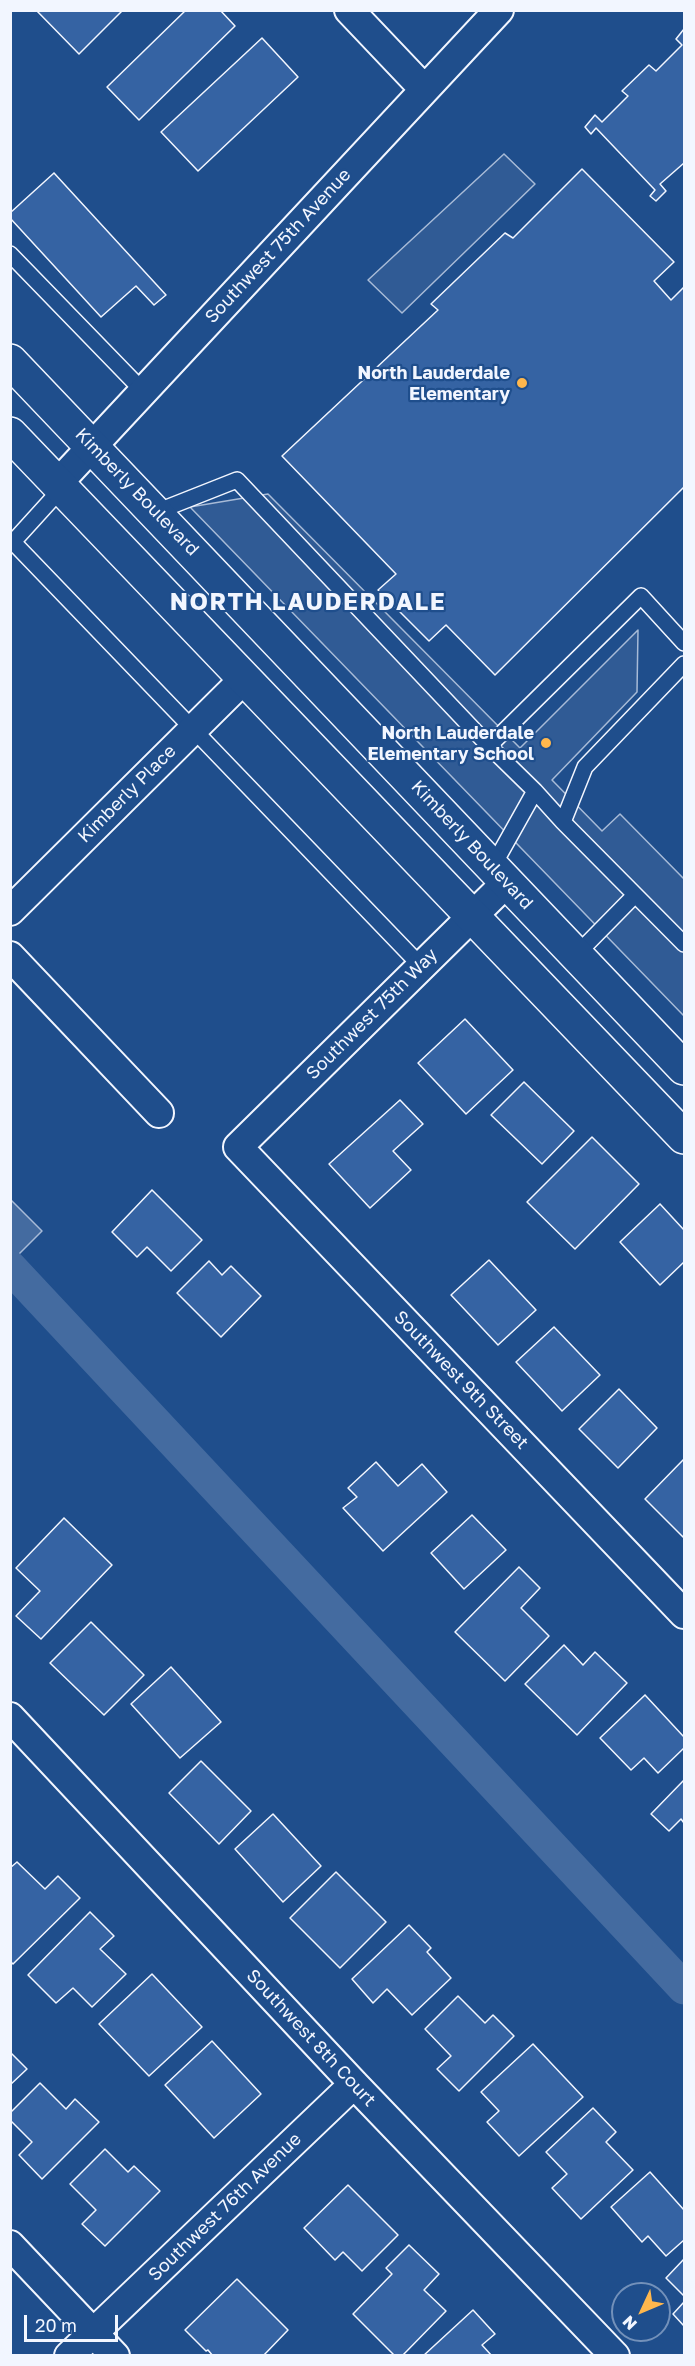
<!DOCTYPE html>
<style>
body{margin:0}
#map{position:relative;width:695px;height:2366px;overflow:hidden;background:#1f4e8c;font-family:"Golos Text",sans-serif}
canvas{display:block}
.frame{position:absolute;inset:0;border:12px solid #f2f6ff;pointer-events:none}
.north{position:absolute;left:611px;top:2282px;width:60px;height:60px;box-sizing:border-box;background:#1f4e8c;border:2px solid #7391ba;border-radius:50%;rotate:226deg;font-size:16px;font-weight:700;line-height:24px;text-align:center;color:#f2f6ff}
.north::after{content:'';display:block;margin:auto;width:21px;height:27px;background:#ffb74d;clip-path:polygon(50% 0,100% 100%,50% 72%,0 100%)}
.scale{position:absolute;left:24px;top:2315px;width:94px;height:27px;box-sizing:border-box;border:3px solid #f2f6ff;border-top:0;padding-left:8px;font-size:18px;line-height:21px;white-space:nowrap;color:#f2f6ff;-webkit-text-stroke:4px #1f4e8c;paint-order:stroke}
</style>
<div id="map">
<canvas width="695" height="2366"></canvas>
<div class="frame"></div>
<div class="north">N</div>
<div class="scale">20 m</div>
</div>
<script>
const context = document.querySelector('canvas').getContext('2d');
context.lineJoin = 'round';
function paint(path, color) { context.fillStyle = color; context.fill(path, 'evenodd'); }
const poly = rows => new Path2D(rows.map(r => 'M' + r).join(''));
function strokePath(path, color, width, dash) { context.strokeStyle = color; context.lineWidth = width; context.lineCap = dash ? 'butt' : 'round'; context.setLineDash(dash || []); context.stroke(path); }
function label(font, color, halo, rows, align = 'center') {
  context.font = font + ' "Golos Text",sans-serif'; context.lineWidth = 4.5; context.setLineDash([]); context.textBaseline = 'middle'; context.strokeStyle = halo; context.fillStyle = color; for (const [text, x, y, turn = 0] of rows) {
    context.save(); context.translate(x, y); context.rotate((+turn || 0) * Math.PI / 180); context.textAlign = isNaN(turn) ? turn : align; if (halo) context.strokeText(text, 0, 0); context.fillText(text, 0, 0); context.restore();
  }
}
const built = poly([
 [504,154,535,184,402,313,368,280,504,154],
 [268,494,520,748,638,630,637,692,552,780,602,831,620,814,684,879,684,1016,190,507,268,494]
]);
paint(built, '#305b95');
strokePath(built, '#a8bbd7', 1.5);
const water = poly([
 [11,1200,42,1231,11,1262,11,1200]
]);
paint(water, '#446ba0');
strokePath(water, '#a8bbd7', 1.5);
strokePath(poly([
 [10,1267,684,1988]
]), '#446ba0', 33);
const building = poly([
 [36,10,123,10,79,54,36,10],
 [186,10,220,10,235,26,139,120,107,87,186,10],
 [684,29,684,163,660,184,666,191,656,201,650,196,655,190,596,128,591,134,585,127,595,115,602,122,628,96,622,91,649,65,656,71,682,45,676,39,684,29],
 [262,38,298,77,198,171,161,132,262,38],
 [582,169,674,262,654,281,671,300,684,287,684,487,495,675,446,625,429,641,378,590,396,574,282,456,438,310,431,304,505,233,513,238,582,169],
 [54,173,166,295,154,305,136,286,101,317,10,218,10,213,54,173],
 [465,1019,513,1070,466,1114,418,1063,465,1019],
 [524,1082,574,1131,542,1164,491,1115,524,1082],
 [400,1100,423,1124,393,1151,411,1170,370,1208,329,1164,400,1100],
 [592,1137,639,1184,575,1249,527,1202,592,1137],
 [152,1190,202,1240,171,1271,147,1247,137,1257,112,1232,152,1190],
 [660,1204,684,1230,684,1262,660,1285,620,1242,660,1204],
 [489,1260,536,1310,498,1345,451,1295,489,1260],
 [209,1261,222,1275,231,1266,261,1296,221,1337,177,1293,209,1261],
 [554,1327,600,1375,562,1411,516,1362,554,1327],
 [619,1389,657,1428,618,1468,579,1429,619,1389],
 [684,1459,684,1535,683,1537,645,1499,684,1459],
 [376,1462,398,1486,422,1464,447,1492,383,1551,343,1508,357,1497,348,1488,376,1462],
 [472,1515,506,1550,464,1589,431,1553,472,1515],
 [64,1518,112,1565,41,1639,16,1616,40,1591,16,1568,64,1518],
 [519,1567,540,1588,521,1608,549,1636,505,1681,455,1632,519,1567],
 [91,1622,144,1675,104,1715,50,1663,91,1622],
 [564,1645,583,1665,595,1652,627,1683,577,1735,525,1684,564,1645],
 [171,1667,221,1722,180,1758,131,1704,171,1667],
 [645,1695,684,1737,684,1748,658,1773,644,1758,631,1770,600,1738,645,1695],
 [201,1761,251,1811,219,1844,169,1793,201,1761],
 [684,1780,684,1823,681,1819,669,1831,651,1814,684,1780],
 [273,1814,321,1866,283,1902,235,1849,273,1814],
 [17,1862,45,1889,58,1876,80,1898,13,1964,10,1961,10,1868,17,1862],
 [336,1872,386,1922,340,1968,290,1918,336,1872],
 [90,1912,114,1936,100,1949,126,1974,92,2007,73,1988,56,2003,28,1975,90,1912],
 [409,1925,431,1948,427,1952,451,1978,412,2015,387,1989,373,2003,352,1979,409,1925],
 [152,1974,202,2027,149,2076,99,2024,152,1974],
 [458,1996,485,2023,493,2015,514,2036,459,2091,437,2069,451,2056,425,2029,458,1996],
 [212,2041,261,2094,214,2138,165,2085,212,2041],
 [533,2044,583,2097,519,2156,487,2122,499,2111,481,2092,533,2044],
 [10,2052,27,2069,10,2085,10,2052],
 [40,2083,66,2109,75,2099,99,2122,42,2179,19,2155,32,2142,10,2120,10,2113,40,2083],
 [593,2108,616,2132,606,2142,633,2170,581,2219,552,2188,567,2174,546,2152,593,2108],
 [105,2149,128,2172,134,2166,160,2191,105,2246,82,2224,96,2210,70,2184,105,2149],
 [650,2172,684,2210,684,2240,666,2256,648,2236,642,2242,611,2207,650,2172],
 [348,2185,398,2235,362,2271,343,2252,335,2260,304,2228,348,2185],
 [409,2245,439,2274,424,2290,446,2311,402,2356,395,2356,353,2314,392,2274,386,2268,409,2245],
 [684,2259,684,2296,666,2278,684,2259],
 [237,2279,288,2330,263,2356,213,2356,208,2350,206,2351,185,2330,237,2279],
 [684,2302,684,2326,673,2314,684,2302],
 [473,2310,495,2334,482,2345,492,2356,423,2356,473,2310]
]);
paint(building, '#3563a3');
strokePath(building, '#f2f6ff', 1.5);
const lane = poly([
 [10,254,143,391],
 [62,488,13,542,421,966],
 [156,512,237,480,489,746,641,596,684,643],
 [684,664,585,767,563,822,684,944],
 [489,746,535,791,493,866],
 [535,791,563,822],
 [577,954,635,895]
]);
const street = poly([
 [349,10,424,89],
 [58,483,499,10],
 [507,882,238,1147,684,1614],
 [10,911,245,678],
 [10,956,159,1113],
 [10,1717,354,2084,615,2356],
 [10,2245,115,2356],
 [69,2356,354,2084]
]);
const secondary = poly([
 [10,361,684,1068],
 [10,434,684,1137]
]);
strokePath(lane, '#f2f6ff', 18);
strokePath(street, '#f2f6ff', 32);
strokePath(secondary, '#f2f6ff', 36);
strokePath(lane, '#1f4e8c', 15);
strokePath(street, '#1f4e8c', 28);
strokePath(secondary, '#1f4e8c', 33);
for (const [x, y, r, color] of [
 [522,383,6,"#ffb74d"],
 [546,743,6,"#ffb74d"]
]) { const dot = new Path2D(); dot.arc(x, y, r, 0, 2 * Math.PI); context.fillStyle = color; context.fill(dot); strokePath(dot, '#1f4e8c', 2); }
label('18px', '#f2f6ff', '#1f4e8c', [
 ["Southwest 75th Avenue",278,246,-47],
 ["Kimberly Boulevard",137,492,46],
 ["Kimberly Place",127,794,-45],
 ["Kimberly Boulevard",472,845,47],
 ["Southwest 75th Way",372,1014,-45],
 ["Southwest 9th Street",461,1380,46],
 ["Southwest 8th Court",311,2038,47],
 ["Southwest 76th Avenue",225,2207,-44]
]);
label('bold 18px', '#f2f6ff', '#1f4e8c', [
 ["North Lauderdale",510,373],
 ["Elementary",510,394],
 ["North Lauderdale",534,733],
 ["Elementary School",534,754]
], 'right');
context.letterSpacing = '1.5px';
label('bold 24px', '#f2f6ff', '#1f4e8c', [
 ["NORTH LAUDERDALE",308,602]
]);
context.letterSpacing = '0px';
</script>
